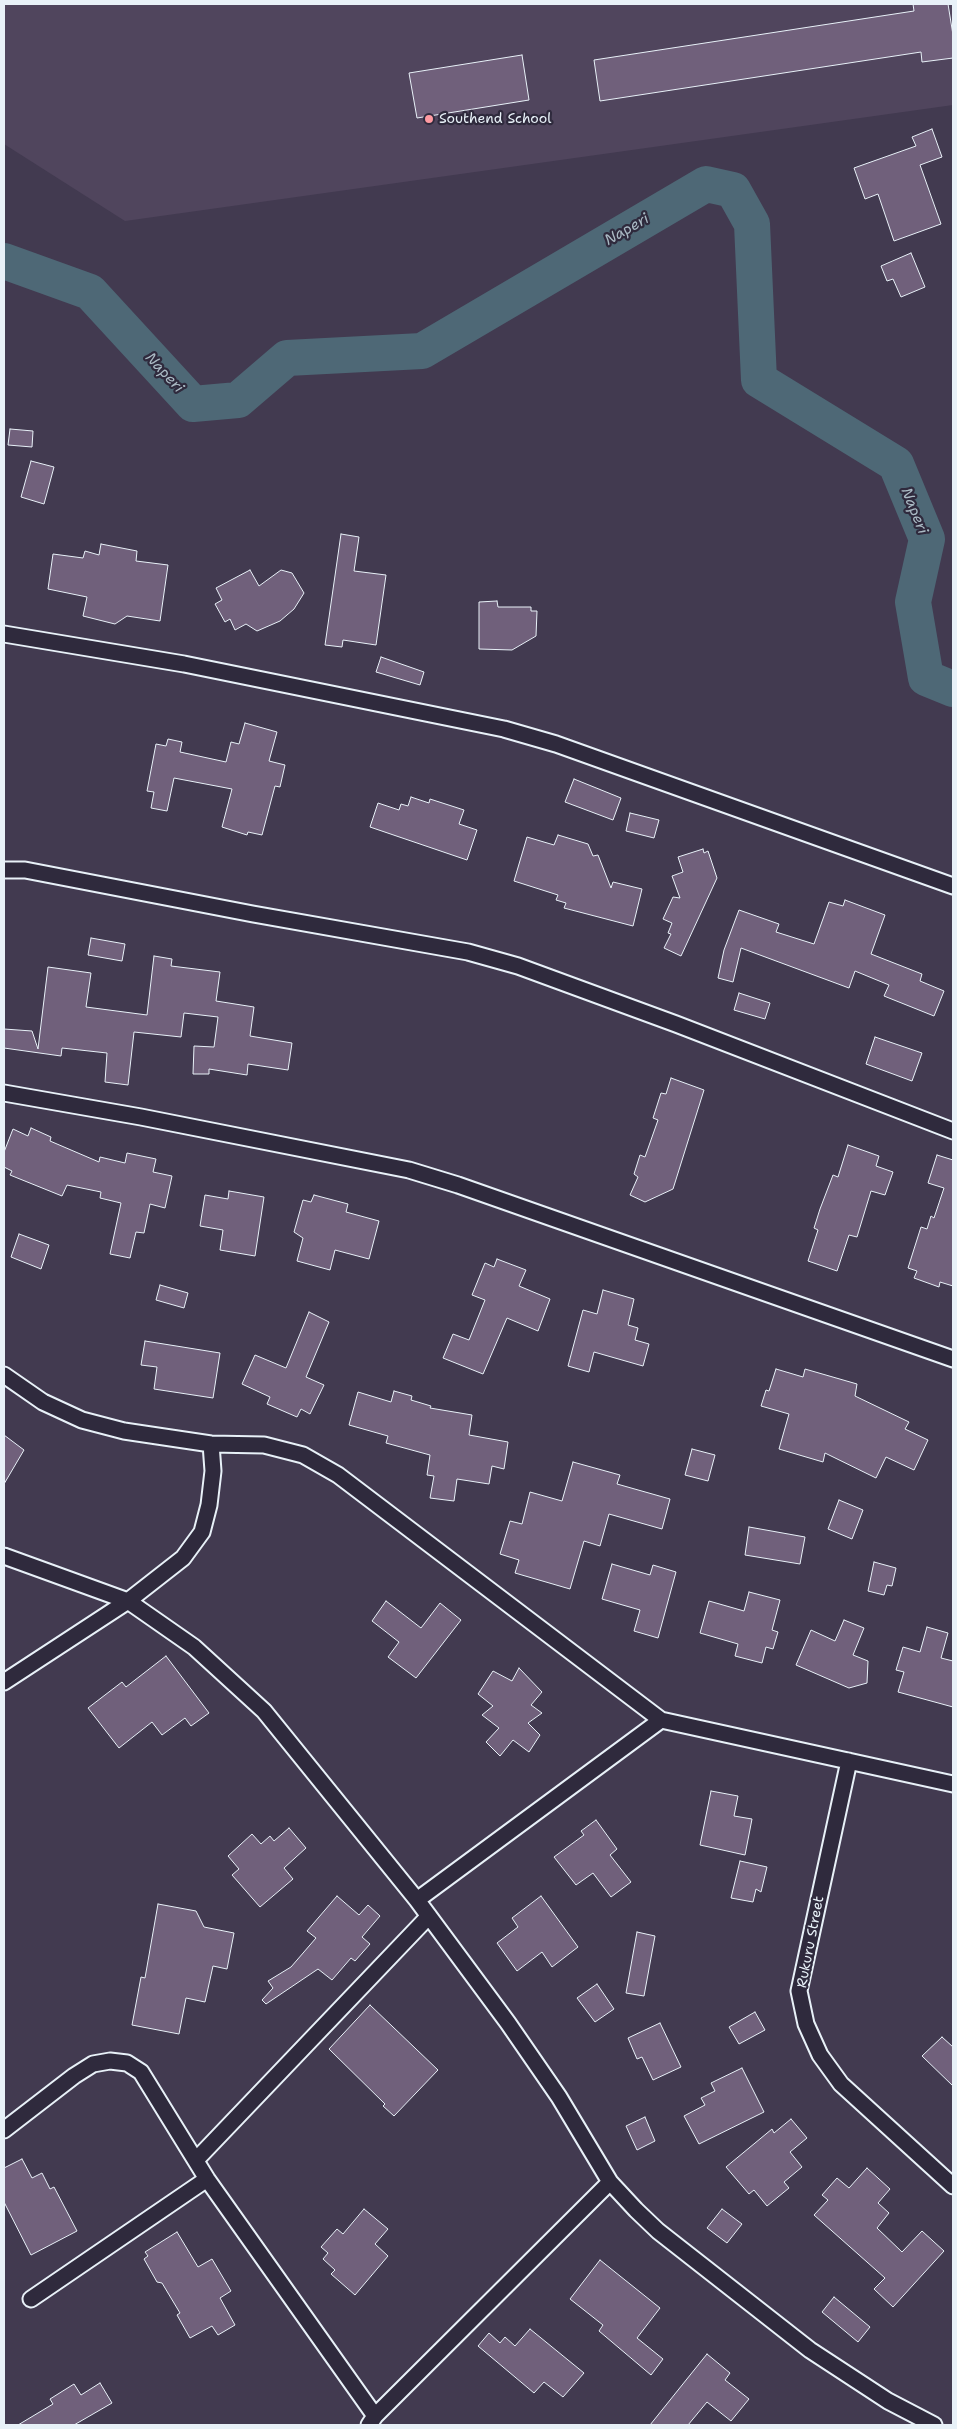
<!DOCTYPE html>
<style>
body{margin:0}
#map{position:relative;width:957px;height:2429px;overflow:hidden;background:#423a50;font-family:"Shantell Sans",sans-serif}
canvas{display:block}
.frame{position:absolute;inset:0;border:5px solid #e8f1f8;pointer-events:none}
</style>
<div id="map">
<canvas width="957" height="2429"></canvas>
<div class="frame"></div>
</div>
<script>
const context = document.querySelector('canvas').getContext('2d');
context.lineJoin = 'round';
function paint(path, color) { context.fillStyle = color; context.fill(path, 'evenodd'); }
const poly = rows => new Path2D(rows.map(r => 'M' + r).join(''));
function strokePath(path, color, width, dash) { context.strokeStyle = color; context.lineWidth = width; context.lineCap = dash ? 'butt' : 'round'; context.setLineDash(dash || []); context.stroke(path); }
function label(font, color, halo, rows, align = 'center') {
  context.font = font + ' "Shantell Sans",sans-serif'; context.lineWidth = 4.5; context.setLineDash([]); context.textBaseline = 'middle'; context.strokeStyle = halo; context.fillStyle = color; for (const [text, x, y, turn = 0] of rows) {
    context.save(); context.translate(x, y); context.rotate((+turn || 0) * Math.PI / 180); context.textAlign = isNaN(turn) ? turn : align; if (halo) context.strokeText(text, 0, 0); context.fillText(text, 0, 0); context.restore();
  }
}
paint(poly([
 [4,4,953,4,953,105,125,221,4,144]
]), '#50455d');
strokePath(poly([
 [4,261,90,292,193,404,238,400,287,358,422,351,706,184,733,190,752,224,759,380,896,464,927,539,913,602,926,678,953,689]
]), '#4e6876', 36);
const building = poly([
 [913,4,948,4,953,35,953,58,922,62,921,52,600,101,594,60,914,11,913,4],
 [522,55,529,100,417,118,409,73,522,55],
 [932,129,942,157,920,165,941,224,894,241,878,194,865,199,854,168,916,146,912,137,932,129],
 [911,253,925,287,901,297,893,279,887,281,881,266,911,253],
 [10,429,33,431,32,447,8,445,10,429],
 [31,461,54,467,44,504,21,497,31,461],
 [341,534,359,537,354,571,386,575,376,645,343,640,342,647,325,645,341,534],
 [101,544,137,551,136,561,168,565,160,621,127,616,115,624,83,616,87,597,48,589,53,554,83,558,85,551,99,555,101,544],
 [250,570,259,586,281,570,292,573,304,593,294,609,280,621,257,631,246,624,235,630,230,619,225,622,215,604,222,600,216,588,250,570],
 [497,601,498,607,531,607,531,611,537,611,536,636,512,650,479,649,479,602,497,601],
 [381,657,424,672,420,685,376,672,381,657],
 [245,723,277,732,269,761,285,765,280,787,275,786,262,835,248,832,247,835,222,827,232,789,174,778,167,811,151,808,154,792,147,791,156,744,166,746,168,739,182,742,180,752,226,762,231,742,239,744,245,723],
 [574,779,621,798,613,820,565,802,574,779],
 [411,797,429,803,430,799,464,810,459,824,477,830,467,860,370,827,378,803,399,810,401,804,408,806,411,797],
 [630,813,659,820,654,838,626,831,630,813],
 [558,835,588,844,593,856,598,855,611,888,613,882,642,889,633,926,564,908,566,903,556,900,558,895,514,881,527,837,554,845,558,835],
 [703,849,704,853,708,851,717,878,681,956,664,948,671,934,668,933,672,923,663,919,673,897,680,898,672,876,683,872,678,857,703,849],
 [845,900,885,915,871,954,922,974,920,981,944,991,934,1016,884,996,889,985,855,971,849,988,741,948,733,982,718,978,724,950,739,910,779,924,776,932,814,944,829,902,843,906,845,900],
 [91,938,125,944,122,961,88,955,91,938],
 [154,956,172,959,171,966,220,972,216,1001,254,1007,250,1036,292,1043,288,1070,248,1064,247,1075,209,1069,209,1074,193,1074,194,1046,214,1047,218,1017,184,1013,181,1037,134,1032,128,1085,105,1082,107,1053,62,1048,61,1056,4,1048,4,1029,32,1031,38,1049,48,967,91,973,86,1007,147,1015,154,956],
 [739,993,770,1003,765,1019,734,1010,739,993],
 [875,1037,922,1053,912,1081,866,1064,875,1037],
 [671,1078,704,1090,673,1189,645,1202,630,1195,638,1177,634,1174,640,1155,645,1157,658,1120,653,1118,661,1093,666,1094,671,1078],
 [31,1128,51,1137,50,1141,99,1162,100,1157,125,1163,127,1153,156,1159,153,1172,172,1176,165,1208,150,1204,144,1233,136,1232,130,1258,110,1254,121,1203,100,1198,101,1192,67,1185,62,1196,10,1175,12,1171,4,1167,4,1152,13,1129,28,1136,31,1128],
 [848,1145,879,1156,876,1166,893,1172,885,1195,871,1191,857,1237,849,1235,837,1271,808,1261,818,1230,814,1228,820,1209,833,1175,838,1177,848,1145],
 [937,1155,953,1160,953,1286,940,1282,939,1287,914,1278,917,1271,908,1268,921,1227,927,1229,931,1216,934,1218,944,1188,928,1183,937,1155],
 [229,1191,264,1197,255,1256,220,1250,223,1230,200,1226,205,1195,228,1199,229,1191],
 [314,1195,348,1204,346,1212,379,1221,369,1259,335,1250,330,1270,297,1261,303,1238,294,1232,303,1200,311,1202,314,1195],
 [19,1234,49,1245,41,1269,11,1257,19,1234],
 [497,1259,526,1270,519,1286,550,1299,538,1331,507,1318,483,1374,443,1358,453,1334,469,1340,485,1300,472,1295,485,1263,494,1267,497,1259],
 [160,1285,188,1293,184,1308,156,1300,160,1285],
 [603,1290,634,1299,628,1325,638,1328,635,1340,649,1344,643,1366,594,1352,589,1372,568,1366,583,1310,597,1314,603,1290],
 [309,1312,329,1322,306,1377,324,1385,310,1414,301,1409,297,1417,267,1404,270,1397,242,1384,255,1355,286,1368,309,1312],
 [145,1341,220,1353,213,1398,154,1389,157,1367,141,1365,145,1341],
 [776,1369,803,1377,805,1369,857,1384,855,1396,909,1422,905,1429,928,1440,914,1470,886,1457,876,1478,825,1453,823,1462,779,1449,789,1414,761,1406,766,1390,769,1391,776,1369],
 [394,1391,412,1396,411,1400,431,1406,430,1408,472,1415,469,1435,508,1442,504,1469,492,1466,489,1484,457,1479,454,1501,430,1498,434,1476,427,1475,430,1455,386,1443,388,1436,349,1425,358,1392,391,1402,394,1391],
 [4,1435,24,1450,4,1484,4,1435],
 [692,1449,715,1455,708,1481,685,1475,692,1449],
 [573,1462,620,1475,617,1484,670,1499,662,1529,609,1514,600,1546,584,1541,570,1589,515,1573,519,1560,500,1554,510,1521,522,1524,530,1492,562,1501,573,1462],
 [839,1500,863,1510,852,1539,828,1529,839,1500],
 [749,1527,805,1537,800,1564,745,1555,749,1527],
 [874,1562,896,1568,892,1586,887,1585,884,1595,868,1591,874,1562],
 [612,1564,650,1575,653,1565,676,1572,658,1638,634,1631,640,1610,602,1599,612,1564],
 [749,1592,780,1600,772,1630,778,1632,773,1649,766,1647,762,1663,735,1656,738,1644,700,1633,709,1601,744,1611,749,1592],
 [386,1601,421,1628,440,1603,461,1620,416,1678,388,1657,399,1642,372,1621,386,1601],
 [844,1620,864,1628,853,1655,868,1661,867,1683,849,1688,796,1665,811,1630,835,1641,844,1620],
 [927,1627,948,1633,941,1658,953,1661,953,1707,898,1692,904,1672,896,1670,903,1647,920,1652,927,1627],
 [166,1656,209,1713,191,1726,185,1718,162,1735,152,1722,119,1748,88,1708,122,1682,126,1687,166,1656],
 [519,1668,542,1692,531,1705,542,1713,528,1723,540,1735,529,1752,513,1740,500,1756,486,1742,499,1728,482,1715,493,1706,478,1694,493,1671,512,1681,519,1668],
 [711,1791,738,1796,734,1816,752,1819,745,1855,700,1845,711,1791],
 [596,1820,617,1849,610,1855,631,1882,611,1897,593,1873,576,1885,554,1857,584,1835,581,1831,596,1820],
 [289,1828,306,1848,284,1868,293,1879,260,1907,232,1875,239,1869,228,1856,252,1834,261,1844,270,1836,274,1841,289,1828],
 [740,1861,767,1867,761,1892,756,1889,753,1902,731,1898,740,1861],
 [337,1896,359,1915,368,1905,380,1916,362,1937,370,1944,355,1961,351,1958,332,1980,318,1969,266,2004,262,2000,273,1988,268,1981,291,1967,316,1938,307,1931,337,1896],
 [541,1896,578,1947,552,1967,542,1952,517,1971,497,1943,518,1927,512,1918,541,1896],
 [158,1904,196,1911,204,1927,234,1933,227,1969,213,1966,205,2002,186,1998,179,2034,132,2025,141,1977,145,1978,158,1904],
 [637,1932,655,1936,644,1996,626,1993,637,1932],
 [597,1984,614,2009,595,2022,577,1998,597,1984],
 [370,2005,438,2070,394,2116,383,2106,385,2104,329,2049,370,2005],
 [755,2012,765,2030,739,2044,729,2027,755,2012],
 [660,2023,681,2067,653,2080,642,2057,637,2059,628,2038,660,2023],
 [942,2037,953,2047,953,2086,922,2056,942,2037],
 [742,2068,764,2112,699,2144,684,2116,705,2105,701,2098,715,2091,711,2083,742,2068],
 [645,2117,655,2141,637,2150,626,2126,645,2117],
 [791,2119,807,2138,790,2152,802,2167,784,2182,789,2188,767,2206,754,2190,749,2194,726,2167,772,2129,774,2133,791,2119],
 [22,2159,32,2178,42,2173,50,2189,54,2187,77,2231,31,2255,4,2202,4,2168,22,2159],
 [867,2168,890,2189,878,2203,889,2213,877,2228,902,2252,922,2231,944,2251,893,2307,874,2289,885,2278,814,2215,828,2200,822,2195,837,2178,849,2188,867,2168],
 [364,2209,388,2229,375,2244,388,2256,355,2295,331,2274,335,2270,323,2259,328,2253,321,2247,337,2229,343,2234,364,2209],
 [722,2209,742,2224,727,2243,707,2228,722,2209],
 [177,2232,198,2267,212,2259,231,2291,220,2298,235,2325,218,2335,212,2326,190,2338,177,2315,180,2313,162,2283,157,2282,144,2259,148,2256,145,2252,177,2232],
 [600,2260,660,2308,637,2338,663,2359,651,2375,599,2331,603,2325,570,2299,600,2260],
 [834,2297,870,2327,858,2342,822,2312,834,2297],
 [530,2329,584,2373,563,2397,544,2382,534,2393,478,2346,489,2333,500,2343,505,2337,515,2346,530,2329],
 [707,2354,730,2373,725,2380,749,2399,731,2421,707,2402,688,2425,650,2425,707,2354],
 [100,2383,112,2403,74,2425,18,2425,53,2404,50,2399,74,2384,81,2395,100,2383]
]);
paint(building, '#70607b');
strokePath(building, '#e8f1f8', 1);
const street = poly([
 [4,634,184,664,504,729,556,744,953,886],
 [4,870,25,870,253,914,468,952,518,966,676,1024,953,1131],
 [4,1093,141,1117,409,1170,458,1185,953,1359],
 [4,1375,43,1402,82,1420,124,1431,211,1444,264,1445,303,1455,338,1475,661,1720,953,1784],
 [4,1556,128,1601,194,1647,264,1711,417,1900,508,2023,559,2097,610,2182,636,2210,658,2231,810,2350,888,2401,934,2425],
 [4,1682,128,1601,183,1558,202,1532,209,1505,213,1471,211,1444],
 [849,1761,799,1991,806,2024,820,2055,841,2084,953,2186],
 [417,1900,661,1720],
 [4,2130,74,2076,93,2064,110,2061,127,2063,141,2072,207,2179,375,2416],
 [196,2160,429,1916],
 [31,2299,207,2179],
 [369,2425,375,2416,610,2182]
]);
strokePath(street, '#e8f1f8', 19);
strokePath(street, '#2f2a3d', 15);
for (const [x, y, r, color] of [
 [429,119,5,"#ff9aa2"]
]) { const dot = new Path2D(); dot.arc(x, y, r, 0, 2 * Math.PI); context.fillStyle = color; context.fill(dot); strokePath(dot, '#2f2a3d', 2); }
label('14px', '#e8f1f8', '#2f2a3d', [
 ["Southend School",439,119]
], 'left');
label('14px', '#e8f1f8', '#2f2a3d', [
 ["Rukuru Street",811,1942,-79]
]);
label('italic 15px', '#aabac4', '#2f2a3d', [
 ["Naperi",627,230,-30],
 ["Naperi",164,373,47],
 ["Naperi",914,511,68]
]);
</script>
